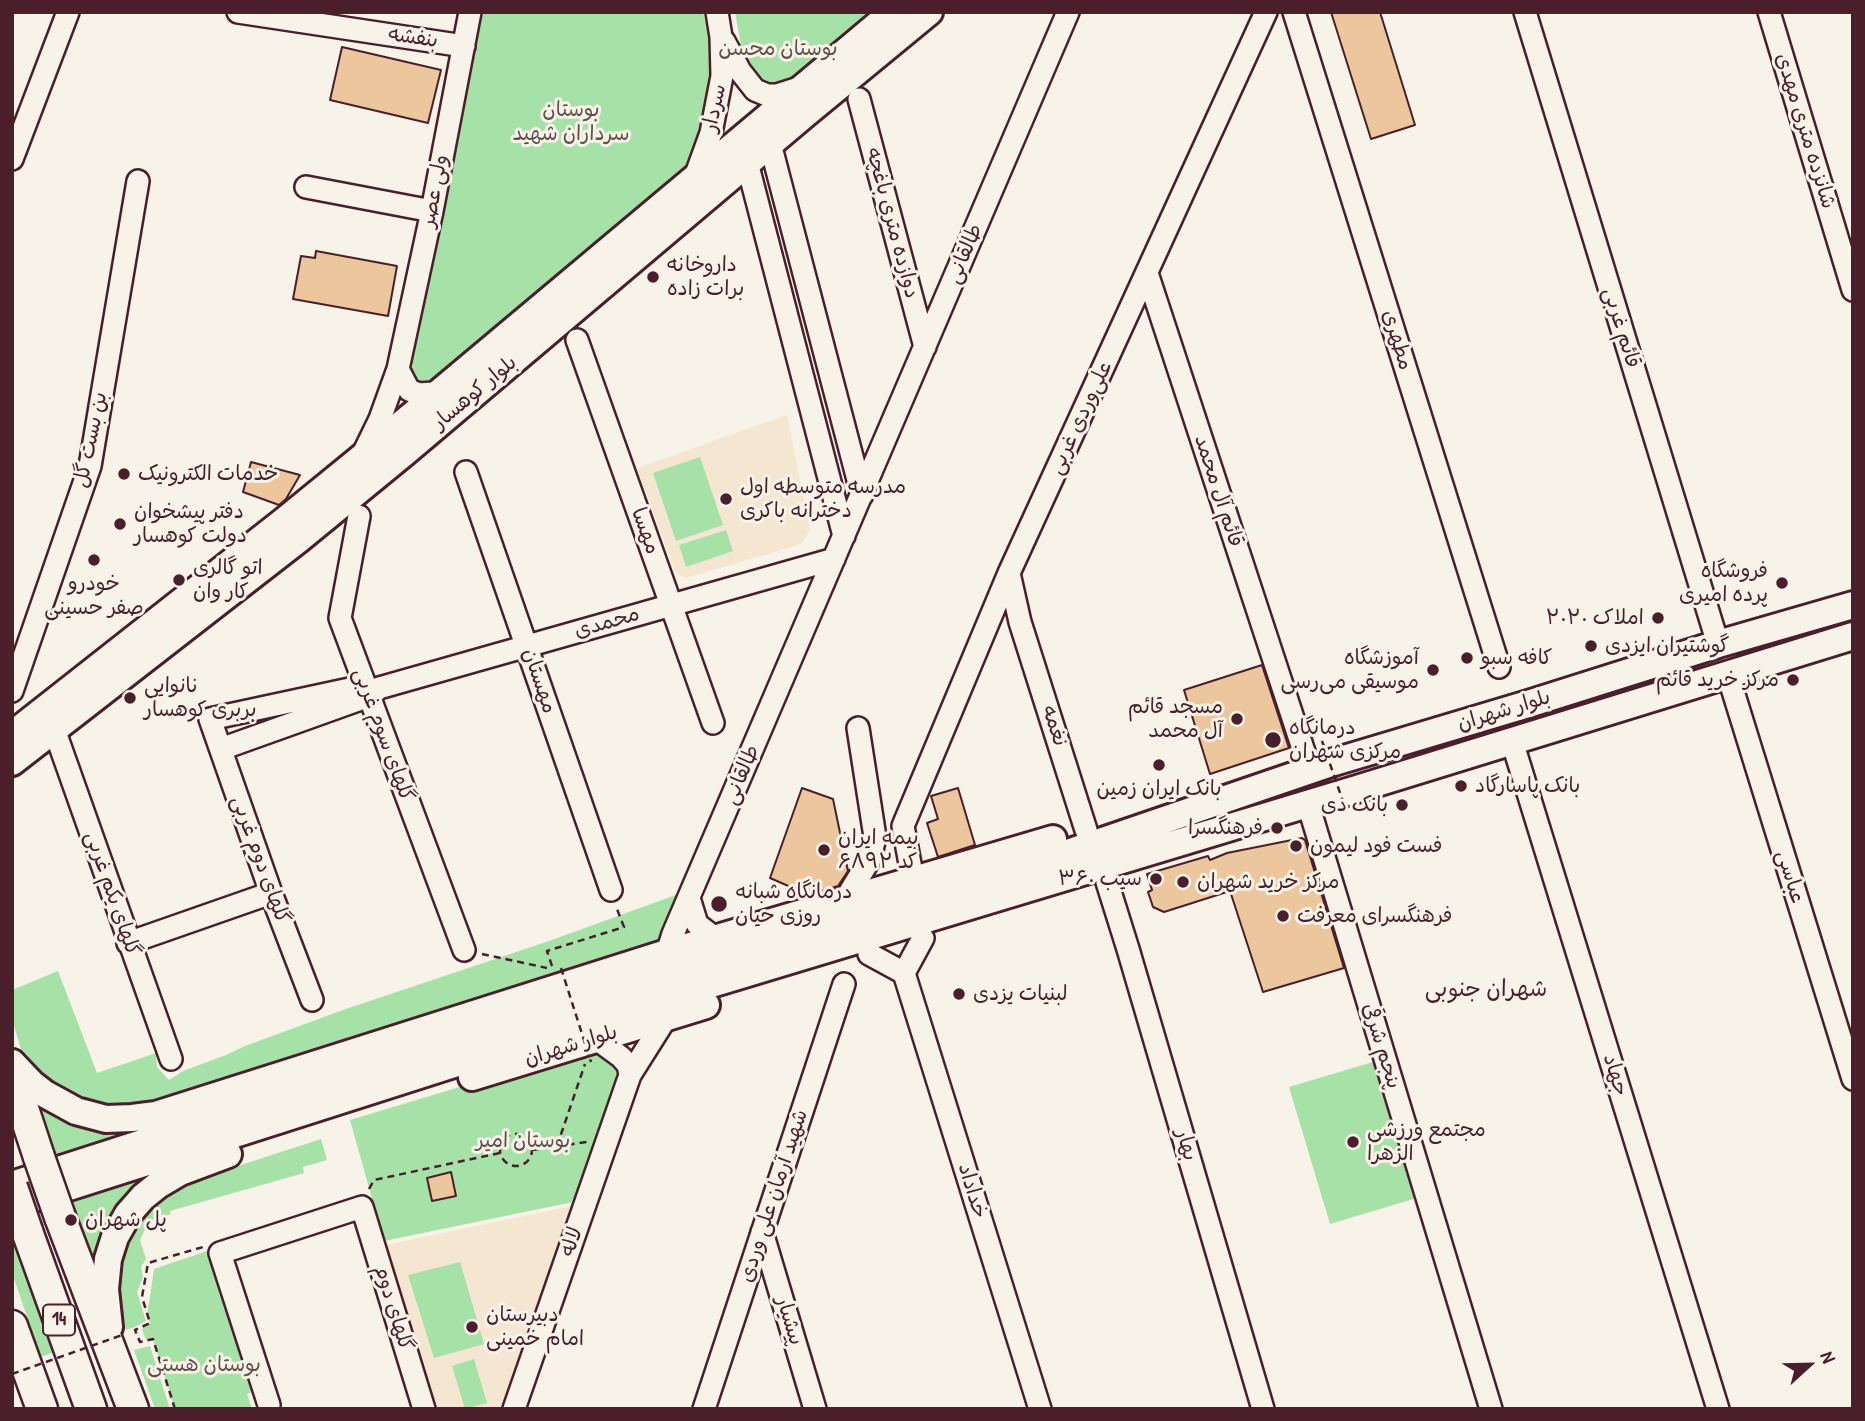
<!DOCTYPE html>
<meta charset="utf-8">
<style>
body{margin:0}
#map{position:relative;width:1865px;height:1421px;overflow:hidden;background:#f7f3e8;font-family:"Patrick Hand",sans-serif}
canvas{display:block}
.frame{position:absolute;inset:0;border:14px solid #4a1f2b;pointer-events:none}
.north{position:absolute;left:1774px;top:1330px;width:70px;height:70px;-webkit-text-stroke:5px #f7f3e8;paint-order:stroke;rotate:68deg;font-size:19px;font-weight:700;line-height:28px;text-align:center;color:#4a1f2b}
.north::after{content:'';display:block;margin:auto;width:24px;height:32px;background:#4a1f2b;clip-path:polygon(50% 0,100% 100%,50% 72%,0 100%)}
</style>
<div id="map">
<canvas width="1865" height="1421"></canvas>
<div class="frame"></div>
<div class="north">N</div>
</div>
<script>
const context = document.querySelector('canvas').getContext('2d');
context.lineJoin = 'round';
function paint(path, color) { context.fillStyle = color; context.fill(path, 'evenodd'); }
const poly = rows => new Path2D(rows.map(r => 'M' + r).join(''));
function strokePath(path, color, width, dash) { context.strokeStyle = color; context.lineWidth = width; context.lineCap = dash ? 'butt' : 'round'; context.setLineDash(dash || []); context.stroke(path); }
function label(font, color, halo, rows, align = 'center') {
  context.font = font + ' "Patrick Hand","Playpen Sans Arabic",sans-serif'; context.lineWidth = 6; context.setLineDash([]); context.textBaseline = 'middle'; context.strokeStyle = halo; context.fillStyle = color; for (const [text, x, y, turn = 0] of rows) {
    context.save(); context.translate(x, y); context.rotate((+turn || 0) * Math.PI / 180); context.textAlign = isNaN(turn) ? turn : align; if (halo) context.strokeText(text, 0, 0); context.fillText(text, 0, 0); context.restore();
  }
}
paint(poly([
 [787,415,810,530,801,544,686,578,676,574,637,468],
 [577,1205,503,1409,436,1409,385,1245]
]), '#f4e6d1');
paint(poly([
 [481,12,703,12,712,48,713,100,689,165,506,328,437,384,418,388,407,372],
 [735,12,876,12,790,87,772,92,745,69],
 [700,457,723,525,676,541,653,473],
 [726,530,733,551,686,567,679,545],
 [684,892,667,935,654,950,163,1107,82,1107,25,1063,12,1019,12,990,58,971,97,1073,156,1053,157,1067,169,1080,183,1071,226,1055,245,1046,340,1011,549,941],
 [592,1047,615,1062,618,1086,578,1201,384,1241,350,1120],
 [1376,1061,1417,1198,1330,1224,1289,1087],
 [32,1091,41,1097,185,1121,50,1165],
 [321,1139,327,1160,303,1167,304,1173,170,1211,171,1214,157,1219,156,1206,171,1194,201,1178],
 [180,1158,155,1180,98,1289,64,1203,106,1185],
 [151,1198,155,1219,148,1223,140,1240,146,1259,141,1267,143,1277,137,1292,146,1321,133,1328,114,1332,112,1259],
 [12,1229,55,1352,41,1357,12,1273],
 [210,1250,256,1388,254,1392,247,1394,252,1409,175,1409,153,1339,146,1340,142,1329,150,1323,147,1316,154,1269],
 [460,1262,484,1344,434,1358,408,1275],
 [150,1346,170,1409,155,1409,134,1350],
 [474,1359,487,1403,465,1409,452,1366]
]), '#a6e2a8');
const building = poly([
 [1331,12,1380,12,1415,125,1371,139,1331,12],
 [342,47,441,70,428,123,330,100,342,47],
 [316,251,397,266,388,316,293,299,301,256,315,258,316,251],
 [251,462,300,475,286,499,279,505,243,492,251,462],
 [1262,665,1289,748,1210,774,1184,690,1262,665],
 [802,788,833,799,848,871,838,886,809,895,770,878,802,788],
 [958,788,975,845,938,857,927,823,938,819,931,796,958,788],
 [1302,838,1305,840,1344,968,1263,992,1230,891,1164,912,1153,907,1148,892,1152,890,1147,874,1208,856,1210,860,1227,853,1302,838],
 [451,1172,456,1196,432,1201,427,1178,451,1172]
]);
paint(building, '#ecc69c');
strokePath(building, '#4a1f2b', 2);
const minor = poly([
 [238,12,464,46],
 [1294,12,1499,667],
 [1525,12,1718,644],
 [1769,12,1853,290],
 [724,41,740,71,755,90,767,95,777,95,799,88],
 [859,99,925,347],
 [767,132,862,495],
 [744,151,844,536],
 [12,159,68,12],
 [695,177,711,133,722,76,721,37,717,12],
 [306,187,432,211],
 [1147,273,1310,770],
 [577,340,713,723],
 [398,369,409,390,419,394,433,393,444,389],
 [363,454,380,419,398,369,432,211,470,12],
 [466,472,611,890],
 [359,516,340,618,464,950],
 [1009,573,1020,622,1086,830],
 [1728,675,1853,1079],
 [12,691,90,466,138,181],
 [54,729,171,1059],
 [1512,741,1718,1409],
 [221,749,369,696,379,688,834,559],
 [1308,804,1491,1409],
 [913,880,903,826,1009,573,1266,12],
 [1107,882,1128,949,1263,1409],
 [689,898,697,924,715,938],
 [845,900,870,859,875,837,858,728],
 [128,943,271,893],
 [667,953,673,934,1068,12],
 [869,954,904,973,923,938],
 [904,973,1040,1409],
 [312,1000,271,893,210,719,359,687],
 [595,1038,621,1057,628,1065,630,1075],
 [762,1232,815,1409],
 [269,1405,220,1253,362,1207,424,1409],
 [514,1409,630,1075,666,1018],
 [704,1409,844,984]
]);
const major = poly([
 [12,735,284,521,360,459,893,12],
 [12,762,299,539,404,453,805,114,929,12],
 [12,1063,32,1084,45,1094,76,1111,106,1119,132,1118,156,1115,667,953,1053,839],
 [472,1077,706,1005],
 [12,1185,572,1005,1050,859,1334,762,1528,704,1718,644,1853,605],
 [12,1205,585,1022,1357,789,1853,636],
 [109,1327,105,1289,108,1259,115,1237,128,1214,143,1197,158,1185,180,1172,228,1154]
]);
const highway = poly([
 [12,1075,39,1157],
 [60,1217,133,1409],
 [27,1231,91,1409],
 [12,1326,42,1409]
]);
strokePath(minor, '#4a1f2b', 26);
strokePath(major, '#4a1f2b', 32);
strokePath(highway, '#4a1f2b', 35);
strokePath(poly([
 [482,954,547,968],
 [552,966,547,951,624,927,617,909],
 '500 1150a16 16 0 1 1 32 0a16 16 0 1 1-32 0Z',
 [557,1146,585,1064],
 [532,1150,587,1142],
 [369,1189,374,1180,500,1153],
 [175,1409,153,1339,140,1342,135,1330,150,1323,142,1297,148,1263,203,1247]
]), '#4a1f2b', 2.5, [7, 5]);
strokePath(minor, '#f7f3e8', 21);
strokePath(major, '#f7f3e8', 26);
strokePath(highway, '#f7f3e8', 30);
const highwayBridge = poly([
 [39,1157,60,1217],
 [12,1187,27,1231]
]);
strokePath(highwayBridge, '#4a1f2b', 35, []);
strokePath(poly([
 [1322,741,1346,810],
 [561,968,591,1062],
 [12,1374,125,1334]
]), '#4a1f2b', 2.5, [7, 5]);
strokePath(highwayBridge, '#f7f3e8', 30);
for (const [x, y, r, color] of [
 [653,277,7,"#4a1f2b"],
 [124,474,7,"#4a1f2b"],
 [726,499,7,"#4a1f2b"],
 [120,524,7,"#4a1f2b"],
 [94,560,7,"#4a1f2b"],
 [179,580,7,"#4a1f2b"],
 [1782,583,7,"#4a1f2b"],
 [1658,618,7,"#4a1f2b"],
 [1591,646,7,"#4a1f2b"],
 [1467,658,7,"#4a1f2b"],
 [1433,670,7,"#4a1f2b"],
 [1793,680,7,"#4a1f2b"],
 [130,698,7,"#4a1f2b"],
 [1237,719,7,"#4a1f2b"],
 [1273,740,9,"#4a1f2b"],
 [1159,765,7,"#4a1f2b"],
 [1461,786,7,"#4a1f2b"],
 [1402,805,7,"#4a1f2b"],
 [1277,828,7,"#4a1f2b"],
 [1296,846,7,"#4a1f2b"],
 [824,850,7,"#4a1f2b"],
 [1156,879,7,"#4a1f2b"],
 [1183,882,7,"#4a1f2b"],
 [719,904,9,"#4a1f2b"],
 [1283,916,7,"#4a1f2b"],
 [959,994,7,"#4a1f2b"],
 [1353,1142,7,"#4a1f2b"],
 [71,1220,7,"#4a1f2b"],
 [472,1327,7,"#4a1f2b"]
]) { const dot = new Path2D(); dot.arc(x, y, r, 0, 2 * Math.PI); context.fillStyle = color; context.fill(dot); strokePath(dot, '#f7f3e8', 2.5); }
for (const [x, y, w] of [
 [59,1320,32]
]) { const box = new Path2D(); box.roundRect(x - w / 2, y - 15.5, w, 31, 5); context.fillStyle = '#f7f3e8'; context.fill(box); strokePath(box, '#4a1f2b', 2); }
label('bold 19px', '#4a1f2b', null, [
 ["14",59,1320]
]);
label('21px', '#4a1f2b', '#f7f3e8', [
 ["بنفشه",413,38,8],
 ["سردار",715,108,-78],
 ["شانزده متری مهدی",1805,131,73],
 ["ولی عصر",435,191,-79],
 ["دوازده متری باغچه",892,223,75],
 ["طالقانی",965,254,-67],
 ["قائم غربی",1621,328,73],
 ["مطهری",1397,340,73],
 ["بلوار کوهسار",475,393,-40],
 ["علی‌وردی غربی",1081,418,-65],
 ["بن بست گل",91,440,-78],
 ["قائم آل محمد",1218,491,72],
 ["مهسا",645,531,70],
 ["محمدی",607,623,-16],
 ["مهستان",539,681,71],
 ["بلوار شهران",1504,711,-17],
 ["نغمه",1054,726,72],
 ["گلهای سوم غربی",383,735,70],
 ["طالقانی",742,775,-67],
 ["گلهای دوم غربی",260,860,70],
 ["عباسی",1790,877,73],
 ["گلهای یکم غربی",112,894,71],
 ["بلوار شهران",571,1046,-17],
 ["پنجم شرقی",1381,1046,73],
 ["جهاد",1615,1075,73],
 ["بهار",1186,1145,74],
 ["خداداد",972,1191,73],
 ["شهید آرمان علی وردی",774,1196,-72],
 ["لاله",572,1242,-71],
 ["گلهای دوم",393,1308,73],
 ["پیشیار",789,1321,73]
]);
label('21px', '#61504a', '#f7f3e8', [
 ["بوستان محسن",778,49],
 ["بوستان",571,110],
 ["سرداران شهید",571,134],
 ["بوستان امیر",523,1141],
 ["بوستان هستی",204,1365]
]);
label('21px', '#4a1f2b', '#f7f3e8', [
 ["داروخانه",667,265],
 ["برات زاده",667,289],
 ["خدمات الکترونیک",138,474],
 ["مدرسه متوسطه اول",740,487],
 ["دخترانه باکری",740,511],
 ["دفتر پیشخوان",134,512],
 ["دولت کوهسار",134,536],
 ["اتو گالری",193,568],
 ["کار وان",193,592],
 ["فروشگاه",1768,571,"right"],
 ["پرده امیری",1768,595,"right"],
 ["خودرو",94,584,"center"],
 ["صفر حسینی",94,608,"center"],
 ["املاک ۲۰۲۰",1644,618,"right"],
 ["گوشتیران ایزدی",1605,646],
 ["آموزشگاه",1419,658,"right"],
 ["موسیقی می‌رسی",1419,682,"right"],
 ["کافه سبو",1481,658],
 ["مرکز خرید قائم",1779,680,"right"],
 ["نانوایی",144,686],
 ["بربری کوهسار",144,710],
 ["مسجد قائم",1223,707,"right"],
 ["آل محمد",1223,731,"right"],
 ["درمانگاه",1289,728],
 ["مرکزی شهران",1289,752],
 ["بانک پاسارگاد",1475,786],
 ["بانک ایران زمین",1159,789,"center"],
 ["بانک دی",1388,805,"right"],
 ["فرهنگسرا",1263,828,"right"],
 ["بیمه ایران",838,838],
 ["کد ۶۸۹۲",838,862],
 ["فست فود لیمون",1310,846],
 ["سیب ۳۶۰",1142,879,"right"],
 ["مرکز خرید شهران",1197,882],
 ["درمانگاه شبانه",735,892],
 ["روزی حیان",735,916],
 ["فرهنگسرای معرفت",1297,916],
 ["لبنیات یزدی",973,994],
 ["مجتمع ورزشی",1367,1130],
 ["الزهرا",1367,1154],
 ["پل شهران",85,1220],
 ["دبیرستان",486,1315],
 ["امام خمینی",486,1339]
], 'left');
label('23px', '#4a1f2b', '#f7f3e8', [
 ["شهران جنوبی",1486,990]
]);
</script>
